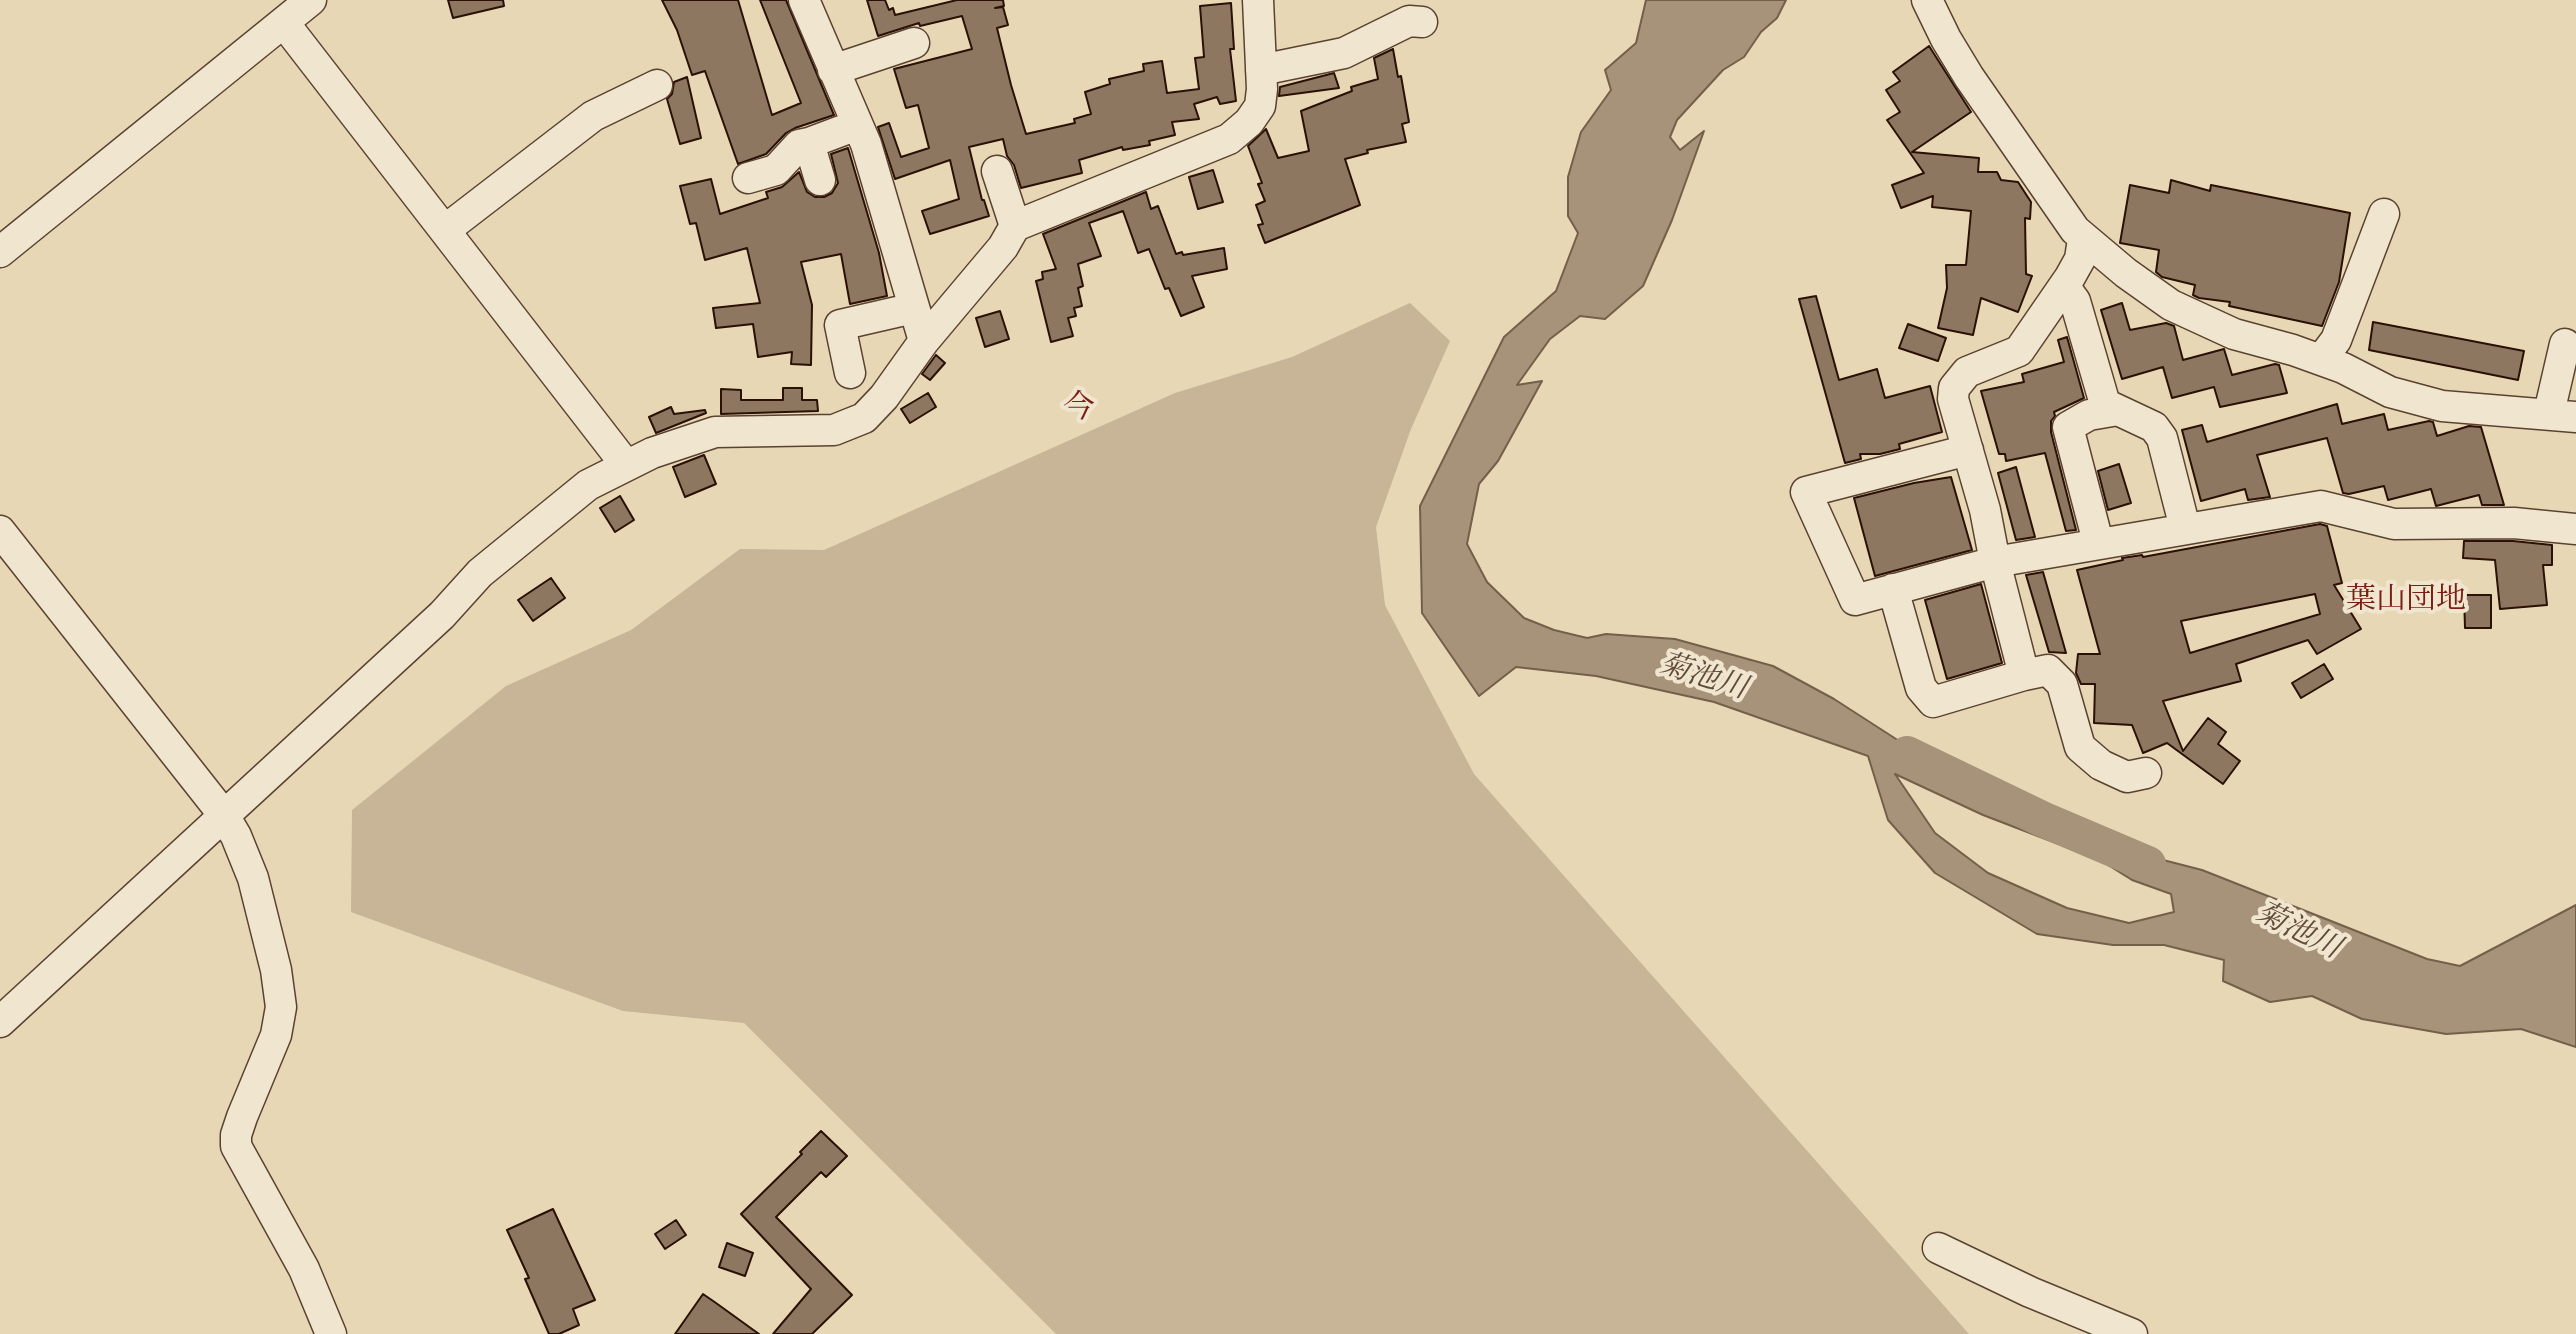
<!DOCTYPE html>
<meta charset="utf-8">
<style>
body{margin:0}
canvas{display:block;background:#e8d7b5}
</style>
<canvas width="2576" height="1334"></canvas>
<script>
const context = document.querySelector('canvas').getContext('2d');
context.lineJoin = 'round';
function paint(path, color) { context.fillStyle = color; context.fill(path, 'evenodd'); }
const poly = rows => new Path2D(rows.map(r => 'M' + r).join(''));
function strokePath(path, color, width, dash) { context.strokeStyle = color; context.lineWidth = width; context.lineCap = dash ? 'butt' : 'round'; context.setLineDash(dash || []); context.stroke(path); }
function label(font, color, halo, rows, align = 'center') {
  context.font = font + ' "Old Standard TT","Noto Serif JP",serif'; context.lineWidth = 8; context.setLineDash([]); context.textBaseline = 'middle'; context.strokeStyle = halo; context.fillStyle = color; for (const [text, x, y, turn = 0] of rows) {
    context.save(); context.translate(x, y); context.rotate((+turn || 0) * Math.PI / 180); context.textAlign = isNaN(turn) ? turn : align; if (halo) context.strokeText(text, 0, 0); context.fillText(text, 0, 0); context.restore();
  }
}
paint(poly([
 [1410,303,1450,341,1411,429,1376,527,1385,605,1474,774,1969,1334,1056,1334,744,1023,623,1011,351,912,352,810,506,686,631,630,740,549,824,550,1175,393,1292,357]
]), '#c8b597');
const water = poly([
 [1646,0,1786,0,1777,18,1761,32,1744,57,1723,70,1677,120,1670,137,1680,150,1704,131,1672,220,1643,286,1605,319,1580,316,1550,339,1517,385,1542,381,1498,461,1479,484,1467,544,1487,582,1524,618,1554,630,1587,638,1606,634,1675,639,1773,666,1834,699,2031,826,2202,870,2427,959,2460,966,2576,905,2576,1047,2521,1029,2446,1034,2362,1019,2312,996,2270,1002,2223,981,2224,960,2164,945,2113,945,2037,934,1935,873,1888,820,1868,756,1714,702,1596,676,1516,667,1479,696,1422,613,1420,506,1504,337,1556,291,1578,233,1568,216,1568,177,1581,132,1611,90,1605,70,1636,43,1646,0],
 [1895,774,1983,815,2100,860,2132,880,2171,894,2174,912,2129,923,2067,908,1988,873,1935,833,1895,774]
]);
paint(water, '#a79379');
strokePath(water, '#755f4b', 2);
strokePath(poly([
 [1907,754,2042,819,2148,864]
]), '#a79379', 36);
const building = poly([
 [448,0,503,0,504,6,453,18,448,0],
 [662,0,738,0,772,115,801,103,760,0,786,0,834,115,795,128,786,133,766,154,738,164,705,71,692,75,677,30,662,0],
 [867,0,885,0,889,10,893,8,895,15,957,0,1003,0,1004,6,995,8,1003,7,1008,25,997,28,1011,85,1026,134,1075,123,1074,119,1091,114,1085,92,1110,84,1109,79,1144,71,1143,64,1162,61,1167,93,1199,89,1195,58,1204,57,1200,6,1231,3,1234,49,1230,49,1236,101,1220,104,1217,97,1194,104,1199,119,1172,122,1175,135,1149,141,1150,145,1123,150,1122,147,1079,160,1082,173,1021,188,1014,165,1007,156,1003,139,969,147,982,200,984,200,989,216,930,234,922,211,959,199,950,160,895,179,878,127,889,123,901,157,929,148,918,105,906,108,894,69,972,49,962,16,920,26,919,23,878,36,867,0],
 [1929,46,1971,112,1912,152,1979,158,1978,172,1997,172,2001,180,2018,182,2031,202,2030,219,2025,218,2026,274,2032,276,2018,312,1981,298,1973,335,1938,328,1947,288,1946,265,1966,265,1971,211,1932,207,1933,196,1901,208,1892,185,1924,173,1887,120,1900,112,1886,90,1900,81,1893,72,1929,46],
 [1393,49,1398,77,1401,76,1409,122,1402,124,1406,142,1367,150,1368,153,1345,159,1360,205,1265,243,1258,225,1263,224,1256,205,1265,201,1258,184,1262,183,1248,146,1266,129,1278,158,1309,151,1301,111,1352,91,1351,87,1378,79,1374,58,1393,49],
 [1334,73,1339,88,1279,96,1280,87,1334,73],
 [687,77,701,138,680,144,667,99,672,94,674,82,687,77],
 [848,148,879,253,887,296,850,304,841,254,801,262,812,305,811,365,791,364,792,352,758,357,753,324,716,328,713,308,760,303,747,248,705,260,696,223,690,224,680,186,711,179,720,214,768,198,766,192,782,187,799,172,807,192,815,197,824,197,832,193,838,183,831,154,848,148],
 [1213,170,1223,202,1198,209,1189,177,1213,170],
 [2171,180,2210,191,2211,185,2350,213,2339,282,2322,326,2229,306,2230,302,2199,298,2193,295,2195,285,2162,277,2156,272,2159,250,2120,243,2130,185,2169,193,2171,180],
 [1146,192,1151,209,1158,206,1176,254,1182,252,1183,255,1224,248,1227,269,1192,276,1204,307,1181,316,1169,288,1165,289,1149,249,1138,253,1123,211,1089,223,1101,256,1078,264,1083,286,1078,288,1082,306,1074,308,1076,316,1068,318,1073,336,1051,342,1036,281,1043,279,1042,272,1056,269,1043,234,1146,192],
 [1816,296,1839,380,1877,369,1885,398,1930,386,1942,432,1899,444,1900,449,1880,454,1860,454,1861,459,1845,463,1799,299,1816,296],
 [2122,303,2130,330,2166,323,2174,326,2183,360,2224,349,2232,375,2275,364,2279,365,2287,393,2220,407,2214,387,2172,398,2163,367,2122,379,2101,310,2122,303],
 [1000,311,1009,339,985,347,976,318,1000,311],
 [2373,322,2524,351,2518,380,2369,350,2373,322],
 [1908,324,1946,338,1938,361,1899,348,1908,324],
 [2067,337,2084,398,2054,412,2055,416,2051,421,2051,432,2076,530,2066,531,2045,453,2006,461,2005,454,1999,454,1981,391,2024,382,2022,374,2064,362,2058,340,2067,337],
 [936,355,945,363,930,380,922,374,936,355],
 [783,388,802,388,802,400,817,400,818,411,721,414,721,389,741,390,741,400,783,400,783,388],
 [928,393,936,407,910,423,901,409,928,393],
 [2337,404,2342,424,2384,414,2388,430,2429,421,2433,422,2437,436,2469,426,2481,427,2504,505,2482,505,2479,495,2436,506,2431,489,2388,500,2384,486,2349,494,2343,493,2327,438,2257,455,2270,497,2248,500,2245,489,2201,501,2182,430,2202,425,2207,442,2337,404],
 [671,407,674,414,705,410,706,413,656,433,649,417,671,407],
 [704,455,716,484,685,497,673,467,704,455],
 [2119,464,2131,503,2108,510,2098,471,2119,464],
 [2016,467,2035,537,2016,540,1998,473,2016,467],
 [1951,477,1972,550,1875,576,1854,498,1914,483,1951,477],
 [620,496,634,520,615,532,600,508,620,496],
 [2320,524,2327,526,2342,583,2334,585,2361,629,2317,654,2308,640,2236,664,2241,681,2163,701,2183,751,2208,718,2226,732,2218,744,2240,761,2223,784,2167,743,2143,753,2132,725,2094,723,2095,684,2081,684,2076,673,2078,654,2100,654,2077,570,2123,560,2122,558,2142,555,2143,557,2320,524],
 [2315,594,2320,614,2190,653,2181,621,2315,594],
 [2464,541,2513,541,2552,545,2552,565,2543,565,2547,605,2500,609,2495,560,2463,558,2464,541],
 [2043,572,2066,653,2049,652,2026,575,2043,572],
 [551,578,565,598,533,621,518,600,551,578],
 [1981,584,2002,663,1947,679,1925,600,1981,584],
 [2464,595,2491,595,2491,628,2465,628,2464,595],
 [2324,664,2333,679,2301,698,2292,683,2324,664],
 [821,1131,847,1156,826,1177,821,1172,776,1217,852,1295,812,1334,773,1334,811,1289,741,1214,802,1154,800,1152,821,1131],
 [553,1209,595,1300,573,1309,579,1325,559,1334,549,1334,525,1279,529,1278,507,1230,553,1209],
 [676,1220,686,1235,665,1249,655,1234,676,1220],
 [727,1243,753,1253,745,1276,719,1267,727,1243],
 [703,1294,716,1303,759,1334,675,1334,703,1294]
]);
paint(building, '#8d7761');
strokePath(building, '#2a1005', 2);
const minor = poly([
 [804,0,866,144,924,341],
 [1927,0,1946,39,1969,77,2075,230,2126,273,2171,305,2234,334,2293,350,2343,368,2390,392,2442,406,2576,417],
 [284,23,626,465],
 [833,70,914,43],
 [1261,70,1344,53,1409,21,1422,22],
 [997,171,1015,226],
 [748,178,776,170,799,145,809,143],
 [820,180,809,143,857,125],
 [445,230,593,116,657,85],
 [2083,239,2080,259,2070,277,2019,351,1967,372,1954,388,1953,399,1985,510,1995,562,2321,506,2394,524,2514,523,2576,529],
 [0,252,311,0],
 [2064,286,2075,301,2105,404,2154,427,2162,438,2185,528],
 [2321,360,2336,340,2384,214],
 [850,373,840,325,914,308],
 [2549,413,2565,344],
 [1968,450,1806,492,1855,600,1995,562,2024,675,2048,670,2062,684,2080,747,2101,765,2127,777,2146,773],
 [0,531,223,814,236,836,253,878,276,970,281,1007,276,1035,242,1117,236,1135,236,1146,304,1269,331,1334],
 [2098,542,2068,427,2089,415,2118,410],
 [1893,589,1921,688,1933,702,2024,675],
 [0,1022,442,615,480,573,588,485,652,453,715,432,834,430,864,418,884,397,924,341,1003,247,1015,226,1229,139,1249,122,1260,106,1262,89,1258,0],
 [1938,1248,2030,1292,2132,1334]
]);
strokePath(minor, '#5a4231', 33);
strokePath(minor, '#f0e5cf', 30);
label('30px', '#7a1f14', '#f0e5cf', [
 ["葉山団地",2406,600]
]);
label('italic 30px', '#624b39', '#f0e5cf', [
 ["菊池川",1703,677,17],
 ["菊池川",2298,931,26]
]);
label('32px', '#7a1f14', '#f0e5cf', [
 ["今",1079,409]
]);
</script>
